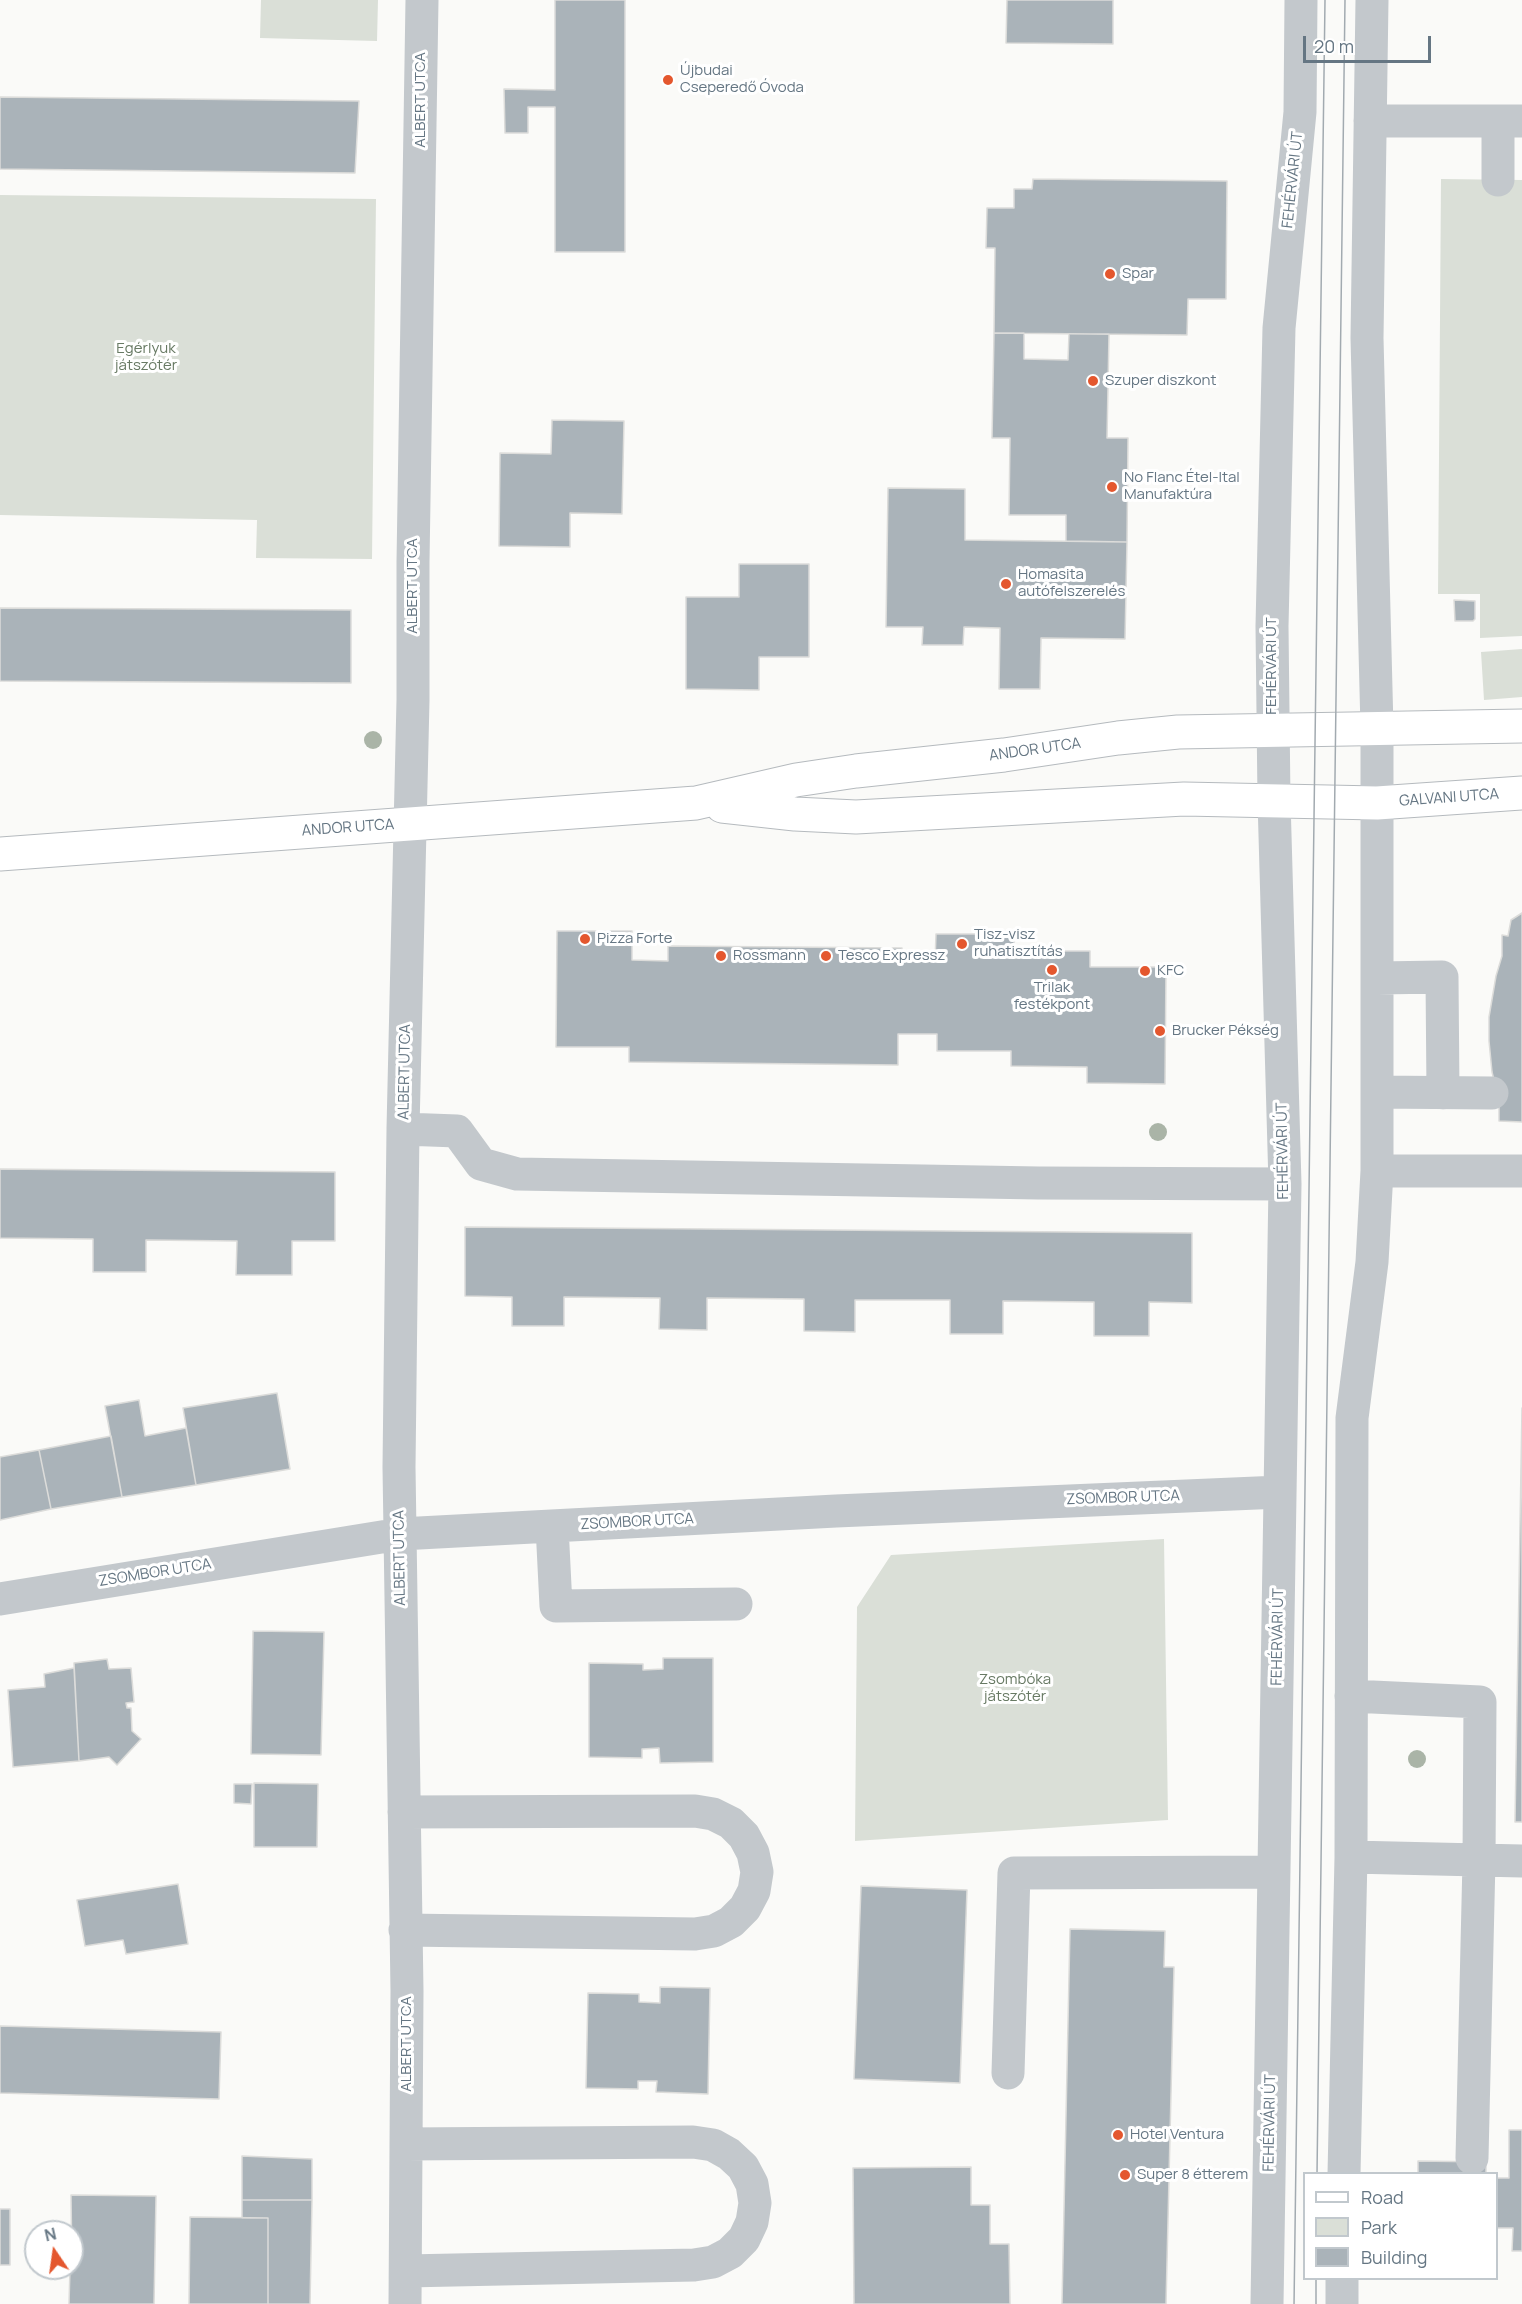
<!DOCTYPE html>
<meta charset="utf-8">
<style>
body{margin:0}
#map{position:relative;width:1522px;height:2304px;overflow:hidden;background:#fafaf8;font-family:Manrope,sans-serif}
canvas{display:block}
.legend{position:absolute;left:1303px;top:2172px;width:195px;height:108px;box-sizing:border-box;background:#fff;border:2px solid #c1c8cd;margin:0;padding:8px 10px;list-style:none;font-size:18px;color:#657683}
.legend li{display:flex;align-items:center;gap:12px;height:30px}
.legend b{width:30px;border:2px solid #c1c8cd}
.north{position:absolute;left:24px;top:2220px;width:60px;height:60px;box-sizing:border-box;background:#fff;border:2px solid #c1c8cd;border-radius:50%;rotate:347deg;font-size:16px;font-weight:700;line-height:24px;text-align:center;color:#657683}
.north::after{content:'';display:block;margin:auto;width:21px;height:27px;background:#e4572e;clip-path:polygon(50% 0,100% 100%,50% 72%,0 100%)}
.scale{position:absolute;left:1303px;top:36px;width:128px;height:27px;box-sizing:border-box;border:3px solid #657683;border-top:0;padding-left:8px;font-size:18px;line-height:21px;white-space:nowrap;color:#657683;-webkit-text-stroke:4px #fff;paint-order:stroke}
</style>
<div id="map">
<canvas width="1522" height="2304"></canvas>
<ul class="legend">
<li><b style="height:8px;background:#fff"></b>Road</li>
<li><b style="height:16px;background:#dadfd7"></b>Park</li>
<li><b style="height:16px;background:#aab3b9"></b>Building</li>
</ul>
<div class="north">N</div>
<div class="scale">20 m</div>
</div>
<script>
const context = document.querySelector('canvas').getContext('2d');
context.lineJoin = 'round';
function paint(path, color) { context.fillStyle = color; context.fill(path, 'evenodd'); }
const poly = rows => new Path2D(rows.map(r => 'M' + r).join(''));
function strokePath(path, color, width, dash) { context.strokeStyle = color; context.lineWidth = width; context.lineCap = dash ? 'butt' : 'round'; context.setLineDash(dash || []); context.stroke(path); }
function label(font, color, halo, rows, align = 'center') {
  context.font = font + ' Manrope,sans-serif'; context.lineWidth = 6; context.setLineDash([]); context.textBaseline = 'middle'; context.strokeStyle = halo; context.fillStyle = color; for (const [text, x, y, turn = 0] of rows) {
    context.save(); context.translate(x, y); context.rotate((+turn || 0) * Math.PI / 180); context.textAlign = isNaN(turn) ? turn : align; if (halo) context.strokeText(text, 0, 0); context.fillText(text, 0, 0); context.restore();
  }
}
paint(poly([
 [261,0,378,0,377,41,260,38],
 [1441,179,1522,180,1522,636,1480,638,1480,594,1438,594],
 [0,195,376,199,372,559,256,558,257,520,0,515],
 [1522,649,1522,697,1484,700,1481,652],
 [1164,1539,1168,1820,855,1841,857,1607,891,1555]
]), '#dadfd7');
const building = poly([
 [555,0,625,0,625,252,555,252,555,107,528,107,528,133,505,133,504,89,555,90,555,0],
 [1007,0,1113,0,1113,44,1006,43,1007,0],
 [0,97,359,101,355,173,0,169,0,97],
 [1033,179,1227,181,1226,299,1188,299,1187,335,994,333,995,248,986,248,987,208,1014,208,1014,189,1032,189,1033,179],
 [994,333,1024,333,1024,359,1068,360,1069,334,1109,334,1107,438,1128,438,1127,542,1066,541,1066,515,1009,515,1010,438,992,438,994,333],
 [552,420,624,421,622,514,570,513,570,547,499,546,500,453,551,454,552,420],
 [888,488,965,489,965,540,1127,542,1125,639,1041,638,1040,689,999,689,1000,628,964,627,963,645,922,645,923,627,886,627,888,488],
 [739,564,809,564,809,657,759,657,759,690,686,689,686,597,739,597,739,564],
 [1454,600,1475,601,1475,619,1473,621,1455,621,1454,600],
 [0,608,351,610,351,683,0,681,0,608],
 [1522,913,1522,1122,1499,1121,1499,1100,1492,1072,1489,1041,1489,1017,1496,976,1502,956,1502,935,1508,936,1511,920,1522,913],
 [557,931,632,931,632,960,668,961,668,946,902,948,901,961,935,961,936,934,1014,934,1014,951,1090,951,1090,967,1166,967,1165,1084,1087,1083,1087,1067,1011,1066,1011,1051,937,1051,937,1034,898,1034,898,1065,629,1062,629,1047,556,1047,557,931],
 [0,1169,335,1172,335,1241,292,1241,292,1275,236,1275,237,1241,146,1240,146,1272,93,1272,93,1239,0,1238,0,1169],
 [465,1227,1192,1233,1192,1303,1149,1302,1149,1336,1094,1336,1094,1302,1003,1301,1003,1334,950,1334,950,1300,855,1300,855,1332,804,1331,804,1299,707,1298,707,1330,659,1329,660,1298,564,1297,564,1326,512,1326,512,1297,465,1296,465,1227],
 [277,1393,290,1469,196,1485,183,1408,277,1393],
 [139,1400,145,1436,186,1428,196,1485,122,1497,105,1406,139,1400],
 [1522,1408,1522,1822,1515,1822,1522,1408],
 [111,1436,122,1497,51,1509,39,1450,111,1436],
 [39,1450,51,1509,0,1520,0,1457,39,1450],
 [253,1631,324,1632,321,1755,251,1754,253,1631],
 [663,1658,713,1658,713,1762,660,1763,659,1748,642,1749,642,1758,589,1757,589,1663,643,1664,643,1670,663,1669,663,1658],
 [107,1659,109,1669,131,1668,134,1702,126,1703,127,1708,131,1708,132,1731,141,1739,117,1765,109,1757,79,1761,74,1663,107,1659],
 [74,1668,79,1761,13,1767,8,1690,45,1687,44,1674,74,1668],
 [254,1783,318,1784,317,1847,254,1847,254,1783],
 [234,1784,252,1784,251,1804,234,1803,234,1784],
 [178,1884,188,1944,126,1954,123,1940,85,1946,77,1900,178,1884],
 [861,1886,967,1890,960,2083,854,2079,861,1886],
 [1070,1929,1165,1931,1164,1967,1174,1967,1166,2304,1062,2304,1070,1929],
 [660,1987,710,1988,708,2094,656,2092,657,2081,638,2081,638,2089,586,2088,588,1993,639,1994,639,2002,660,2003,660,1987],
 [0,2026,221,2032,219,2099,0,2093,0,2026],
 [1509,2130,1522,2130,1522,2251,1512,2251,1513,2228,1496,2228,1496,2178,1509,2178,1509,2130],
 [242,2156,312,2159,312,2200,242,2200,242,2156],
 [1418,2161,1486,2162,1486,2174,1418,2174,1418,2161],
 [971,2167,971,2205,990,2205,990,2244,1009,2244,1010,2304,854,2304,853,2168,971,2167],
 [71,2195,156,2196,154,2304,69,2304,70,2268,72,2268,71,2195],
 [242,2200,312,2200,310,2304,268,2304,268,2218,242,2218,242,2200],
 [0,2209,10,2209,10,2265,0,2265,0,2209],
 [190,2217,268,2218,268,2304,189,2304,190,2217]
]);
paint(building, '#aab3b9');
strokePath(building, '#dcdcda', 1.5);
const major = poly([
 [722,806,795,814,856,817,1184,799,1377,803,1522,793],
 [0,854,696,803,796,780,856,771,1004,755,1118,738,1178,732,1522,726]
]);
strokePath(major, '#b5babe', 35);
strokePath(poly([
 [1370,121,1522,121],
 [1498,121,1498,180],
 [1377,978,1442,977,1443,1093],
 [1377,1092,1492,1093],
 [403,1129,457,1131,481,1164,517,1174,1039,1183,1285,1184],
 [1377,1171,1522,1171],
 [552,1526,556,1606,736,1604],
 [0,1599,400,1534,836,1511,1280,1492],
 [1351,1696,1480,1702,1479,1860,1472,2158],
 [404,1812,695,1811,713,1814,731,1823,744,1836,753,1853,757,1872,754,1891,745,1908,731,1922,714,1931,695,1934,405,1930],
 [1351,1857,1522,1861],
 [1008,2073,1014,1873,1274,1872],
 [1344,2174,1351,1857,1352,1418,1372,1262,1377,1171,1377,728,1367,338,1372,0],
 [406,2271,694,2265,713,2262,730,2253,744,2239,752,2222,755,2203,752,2184,743,2167,729,2154,713,2145,693,2142,406,2144],
 [405,2304,407,1991,399,1467,403,1129,413,700,413,562,422,0],
 [1267,2304,1285,1184,1274,800,1272,626,1279,328,1300,112,1301,0],
 [1342,2304,1342,2278]
]), '#c3c8cc', 33);
strokePath(major, '#fff', 33);
strokePath(poly([
 [1317,2174,1345,0],
 [1294,2304,1325,0],
 [1316,2304,1316,2278]
]), '#a2aab0', 1.5);
context.fillStyle = '#aab4a7';
for (const [x, y] of [
 [373,740],
 [1158,1132],
 [1417,1759]
]) { context.beginPath(); context.arc(x, y, 9, 0, 2 * Math.PI); context.fill(); }
for (const [x, y, r, color] of [
 [668,80,6,"#e4572e"],
 [1110,274,6,"#e4572e"],
 [1093,381,6,"#e4572e"],
 [1112,487,6,"#e4572e"],
 [1006,584,6,"#e4572e"],
 [585,939,6,"#e4572e"],
 [962,944,6,"#e4572e"],
 [721,956,6,"#e4572e"],
 [826,956,6,"#e4572e"],
 [1052,970,6,"#e4572e"],
 [1145,971,6,"#e4572e"],
 [1160,1031,6,"#e4572e"],
 [1118,2135,6,"#e4572e"],
 [1125,2175,6,"#e4572e"]
]) { const dot = new Path2D(); dot.arc(x, y, r, 0, 2 * Math.PI); context.fillStyle = color; context.fill(dot); strokePath(dot, '#fff', 2); }
label('15px', '#657683', '#fff', [
 ["Újbudai",680,71],
 ["Cseperedő Óvoda",680,88],
 ["Spar",1122,274],
 ["Szuper diszkont",1105,381],
 ["No Flanc Étel-Ital",1124,478],
 ["Manufaktúra",1124,495],
 ["Homasita",1018,575],
 ["autófelszerelés",1018,592],
 ["Tisz-visz",974,935],
 ["ruhatisztítás",974,952],
 ["Pizza Forte",597,939],
 ["Rossmann",733,956],
 ["Tesco Expressz",838,956],
 ["KFC",1157,971],
 ["Trilak",1052,988,"center"],
 ["festékpont",1052,1005,"center"],
 ["Brucker Pékség",1172,1031],
 ["Hotel Ventura",1130,2135],
 ["Super 8 étterem",1137,2175]
], 'left');
label('15px', '#657683', '#fff', [
 ["ALBERT UTCA",421,100,-90],
 ["FEHÉRVÁRI ÚT",1293,180,-84],
 ["ALBERT UTCA",413,586,-90],
 ["FEHÉRVÁRI ÚT",1272,666,-90],
 ["ANDOR UTCA",1035,750,-8],
 ["GALVANI UTCA",1449,798,-4],
 ["ANDOR UTCA",348,828,-4],
 ["ALBERT UTCA",405,1072,-89],
 ["FEHÉRVÁRI ÚT",1283,1151,-91],
 ["ZSOMBOR UTCA",1123,1498,-2],
 ["ZSOMBOR UTCA",637,1522,-3],
 ["ALBERT UTCA",400,1558,-91],
 ["ZSOMBOR UTCA",155,1573,-9],
 ["FEHÉRVÁRI ÚT",1278,1637,-89],
 ["ALBERT UTCA",407,2044,-90],
 ["FEHÉRVÁRI ÚT",1270,2123,-89]
]);
label('15px', '#687a64', '#fff', [
 ["Egérlyuk",146,349],
 ["játszótér",146,366],
 ["Zsombóka",1015,1680],
 ["játszótér",1015,1697]
]);
</script>
